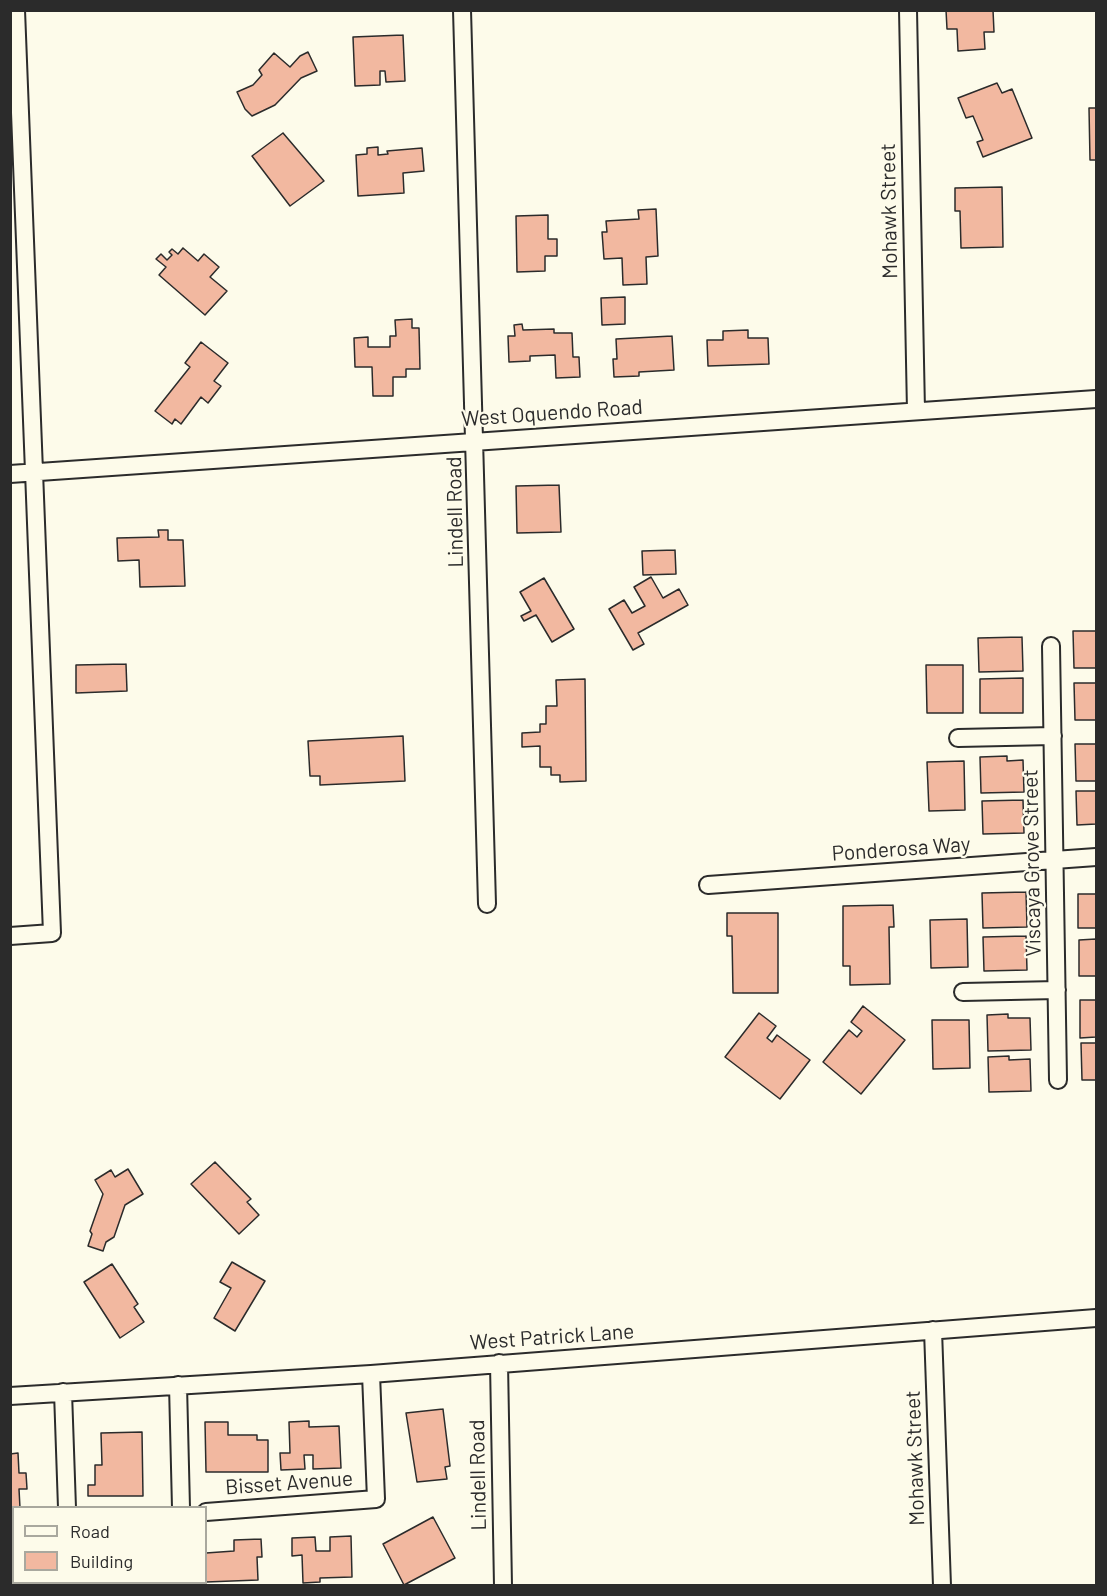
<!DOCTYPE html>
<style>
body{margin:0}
#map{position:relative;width:1107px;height:1596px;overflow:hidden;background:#fdfbea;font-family:Barlow,sans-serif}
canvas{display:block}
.frame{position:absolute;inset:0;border:12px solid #2b2b2b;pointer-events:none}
.legend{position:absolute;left:12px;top:1506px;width:195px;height:78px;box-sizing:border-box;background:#fdfbea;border:2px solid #a9a89e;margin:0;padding:8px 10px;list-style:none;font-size:18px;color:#2b2b2b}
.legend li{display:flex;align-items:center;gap:12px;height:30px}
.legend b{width:30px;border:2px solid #a9a89e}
</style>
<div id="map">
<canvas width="1107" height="1596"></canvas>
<div class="frame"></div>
<ul class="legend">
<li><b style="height:8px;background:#fdfbea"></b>Road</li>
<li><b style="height:16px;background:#f2b8a0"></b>Building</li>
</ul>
</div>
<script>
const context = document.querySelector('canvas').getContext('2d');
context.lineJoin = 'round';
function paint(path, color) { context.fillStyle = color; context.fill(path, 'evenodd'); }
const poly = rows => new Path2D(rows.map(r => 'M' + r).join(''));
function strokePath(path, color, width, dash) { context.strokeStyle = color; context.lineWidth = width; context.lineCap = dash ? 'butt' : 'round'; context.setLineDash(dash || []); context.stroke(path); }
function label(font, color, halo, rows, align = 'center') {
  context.font = font + ' Barlow,sans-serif'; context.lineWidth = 4.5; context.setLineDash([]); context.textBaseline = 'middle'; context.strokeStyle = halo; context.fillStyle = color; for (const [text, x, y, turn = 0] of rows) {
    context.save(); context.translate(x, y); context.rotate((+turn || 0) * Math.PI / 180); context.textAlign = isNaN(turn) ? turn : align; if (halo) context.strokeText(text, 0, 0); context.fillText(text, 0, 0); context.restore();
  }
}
const building = poly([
 [946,10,993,10,994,32,984,32,985,49,958,51,957,29,947,29,946,10],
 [403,35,405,81,386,82,385,71,380,71,380,85,355,86,353,37,403,35],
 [308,52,317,71,301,78,275,105,252,116,245,109,237,92,253,85,262,75,259,70,274,53,290,67,300,56,308,52],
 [997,83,1002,93,1012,89,1032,138,983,157,977,142,983,140,973,116,966,118,958,98,997,83],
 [1089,108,1096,108,1096,160,1090,160,1089,108],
 [283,133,324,181,290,206,252,156,283,133],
 [378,147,378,155,388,154,387,151,422,148,424,171,403,173,404,193,358,196,356,155,367,154,367,148,378,147],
 [1002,187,1003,247,961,248,960,211,955,211,955,188,1002,187],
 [656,209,658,256,646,257,647,284,623,285,622,258,604,259,602,232,607,232,606,221,639,219,638,210,656,209],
 [548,215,548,239,557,239,557,256,545,256,545,271,517,272,516,216,548,215],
 [183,248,198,261,204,254,219,267,210,277,227,291,205,315,159,275,166,267,156,259,161,254,167,260,172,255,169,252,172,249,178,254,183,248],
 [625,297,625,324,602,325,601,298,625,297],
 [412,319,412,328,419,328,420,369,406,369,406,377,393,377,393,396,373,396,372,367,355,367,354,338,368,337,368,347,390,347,390,336,396,336,395,320,412,319],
 [522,324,523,330,554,329,554,333,572,333,573,357,579,357,580,377,556,378,555,355,530,356,530,361,509,362,508,336,515,336,514,325,522,324],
 [748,330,748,338,768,338,769,364,708,366,707,340,723,340,723,331,748,330],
 [672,336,674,370,639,372,639,376,614,377,613,359,617,359,616,339,672,336],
 [201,342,228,363,214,381,221,386,208,403,201,397,181,424,175,419,172,424,155,411,190,367,185,363,201,342],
 [559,485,561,532,517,533,516,486,559,485],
 [158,530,168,530,168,540,183,540,185,586,140,587,139,560,118,561,117,538,159,537,158,530],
 [675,550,676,574,643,575,642,551,675,550],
 [651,577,663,598,679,589,688,605,638,633,644,644,633,650,609,609,624,600,632,613,645,606,634,587,651,577],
 [544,578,574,629,552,642,536,615,524,621,521,616,531,611,520,592,544,578],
 [1073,631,1096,631,1096,668,1074,668,1073,631],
 [1022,637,1023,671,979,672,978,638,1022,637],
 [126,664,127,691,76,693,76,665,126,664],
 [926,665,963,665,963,713,927,713,926,665],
 [1023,678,1023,713,980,713,980,679,1023,678],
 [585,679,586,781,560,782,560,775,551,775,551,767,540,767,540,746,522,747,522,733,540,732,540,724,546,724,546,706,557,706,556,680,585,679],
 [1074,683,1096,683,1096,720,1075,720,1074,683],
 [403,736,405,781,320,785,320,776,310,776,308,741,403,736],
 [1075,744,1096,744,1096,781,1076,781,1075,744],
 [1007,756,1007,761,1023,760,1024,792,981,793,980,757,1007,756],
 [964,761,965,810,929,811,927,762,964,761],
 [1076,791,1096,791,1096,824,1077,825,1076,791],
 [1023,800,1024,833,983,834,982,801,1023,800],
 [1026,892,1027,927,983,928,982,893,1026,892],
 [1078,894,1096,894,1096,928,1078,928,1078,894],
 [893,905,894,927,889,927,890,984,850,985,850,966,843,966,843,906,893,905],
 [727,913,778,913,778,993,733,993,732,936,727,936,727,913],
 [967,919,968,967,931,968,930,920,967,919],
 [1026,936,1027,970,984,971,983,937,1026,936],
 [1096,939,1096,976,1079,976,1079,940,1096,939],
 [1080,1000,1096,1000,1096,1037,1080,1038,1080,1000],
 [863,1006,905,1040,861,1094,823,1062,849,1030,857,1037,862,1031,851,1022,863,1006],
 [759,1013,776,1026,767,1038,772,1042,777,1035,810,1060,780,1099,725,1057,759,1013],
 [1008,1014,1008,1018,1030,1018,1031,1050,988,1051,987,1015,1008,1014],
 [932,1020,969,1020,970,1068,933,1069,932,1020],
 [1081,1043,1096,1043,1096,1080,1082,1080,1081,1043],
 [1009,1056,1009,1060,1030,1059,1031,1091,989,1092,988,1057,1009,1056],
 [215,1162,251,1199,247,1202,259,1215,239,1234,191,1184,215,1162],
 [128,1169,143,1194,125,1205,114,1237,106,1242,103,1251,88,1246,92,1234,90,1231,103,1194,95,1180,111,1170,115,1177,128,1169],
 [232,1262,265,1281,235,1331,214,1318,231,1288,220,1282,232,1262],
 [112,1264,138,1304,134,1307,144,1322,120,1338,84,1282,112,1264],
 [443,1409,450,1466,445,1467,447,1479,417,1482,406,1413,443,1409],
 [309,1421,309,1427,339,1426,341,1468,313,1469,313,1455,304,1455,305,1469,281,1470,280,1453,290,1453,289,1422,309,1421],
 [205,1422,228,1422,228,1435,257,1435,257,1440,268,1440,268,1472,206,1472,205,1422],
 [142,1432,143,1496,88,1496,88,1485,95,1485,95,1465,102,1465,101,1433,142,1432],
 [18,1453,19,1473,26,1473,27,1489,19,1489,20,1508,14,1508,14,1512,10,1512,10,1454,18,1453],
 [433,1517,455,1558,404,1585,383,1544,433,1517],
 [351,1536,352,1577,320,1578,320,1582,303,1583,302,1555,292,1556,292,1538,315,1537,316,1551,330,1551,330,1537,351,1536],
 [261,1539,262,1557,257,1557,258,1580,206,1582,206,1553,234,1551,234,1540,261,1539],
 [10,1561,14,1563,14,1574,10,1578,10,1561]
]);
paint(building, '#f2b8a0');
strokePath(building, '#2b2b2b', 1.5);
const minor = poly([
 [462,10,487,904],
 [908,10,916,411],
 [10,474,1096,399],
 [1051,646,1058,1080],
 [958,738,1053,736],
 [708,885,1096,857],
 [10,936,52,933,16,10],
 [963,992,1057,990],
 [933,1330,942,1586],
 [499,1363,503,1586],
 [178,1385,181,1508],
 [63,1392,67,1508],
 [10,1396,371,1374,1096,1318],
 [206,1512,376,1499,371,1374],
 [69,1582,69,1586]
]);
strokePath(minor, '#2b2b2b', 20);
strokePath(minor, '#fdfbea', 16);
label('21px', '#2b2b2b', '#fdfbea', [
 ["Mohawk Street",889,211,-91],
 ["West Oquendo Road",552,413,-4],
 ["Lindell Road",455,512,-91],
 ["Ponderosa Way",901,849,-4],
 ["Viscaya Grove Street",1032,863,-91],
 ["West Patrick Lane",552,1337,-4],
 ["Mohawk Street",915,1458,-92],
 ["Lindell Road",478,1475,-91],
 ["Bisset Avenue",289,1483,-4]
]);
</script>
